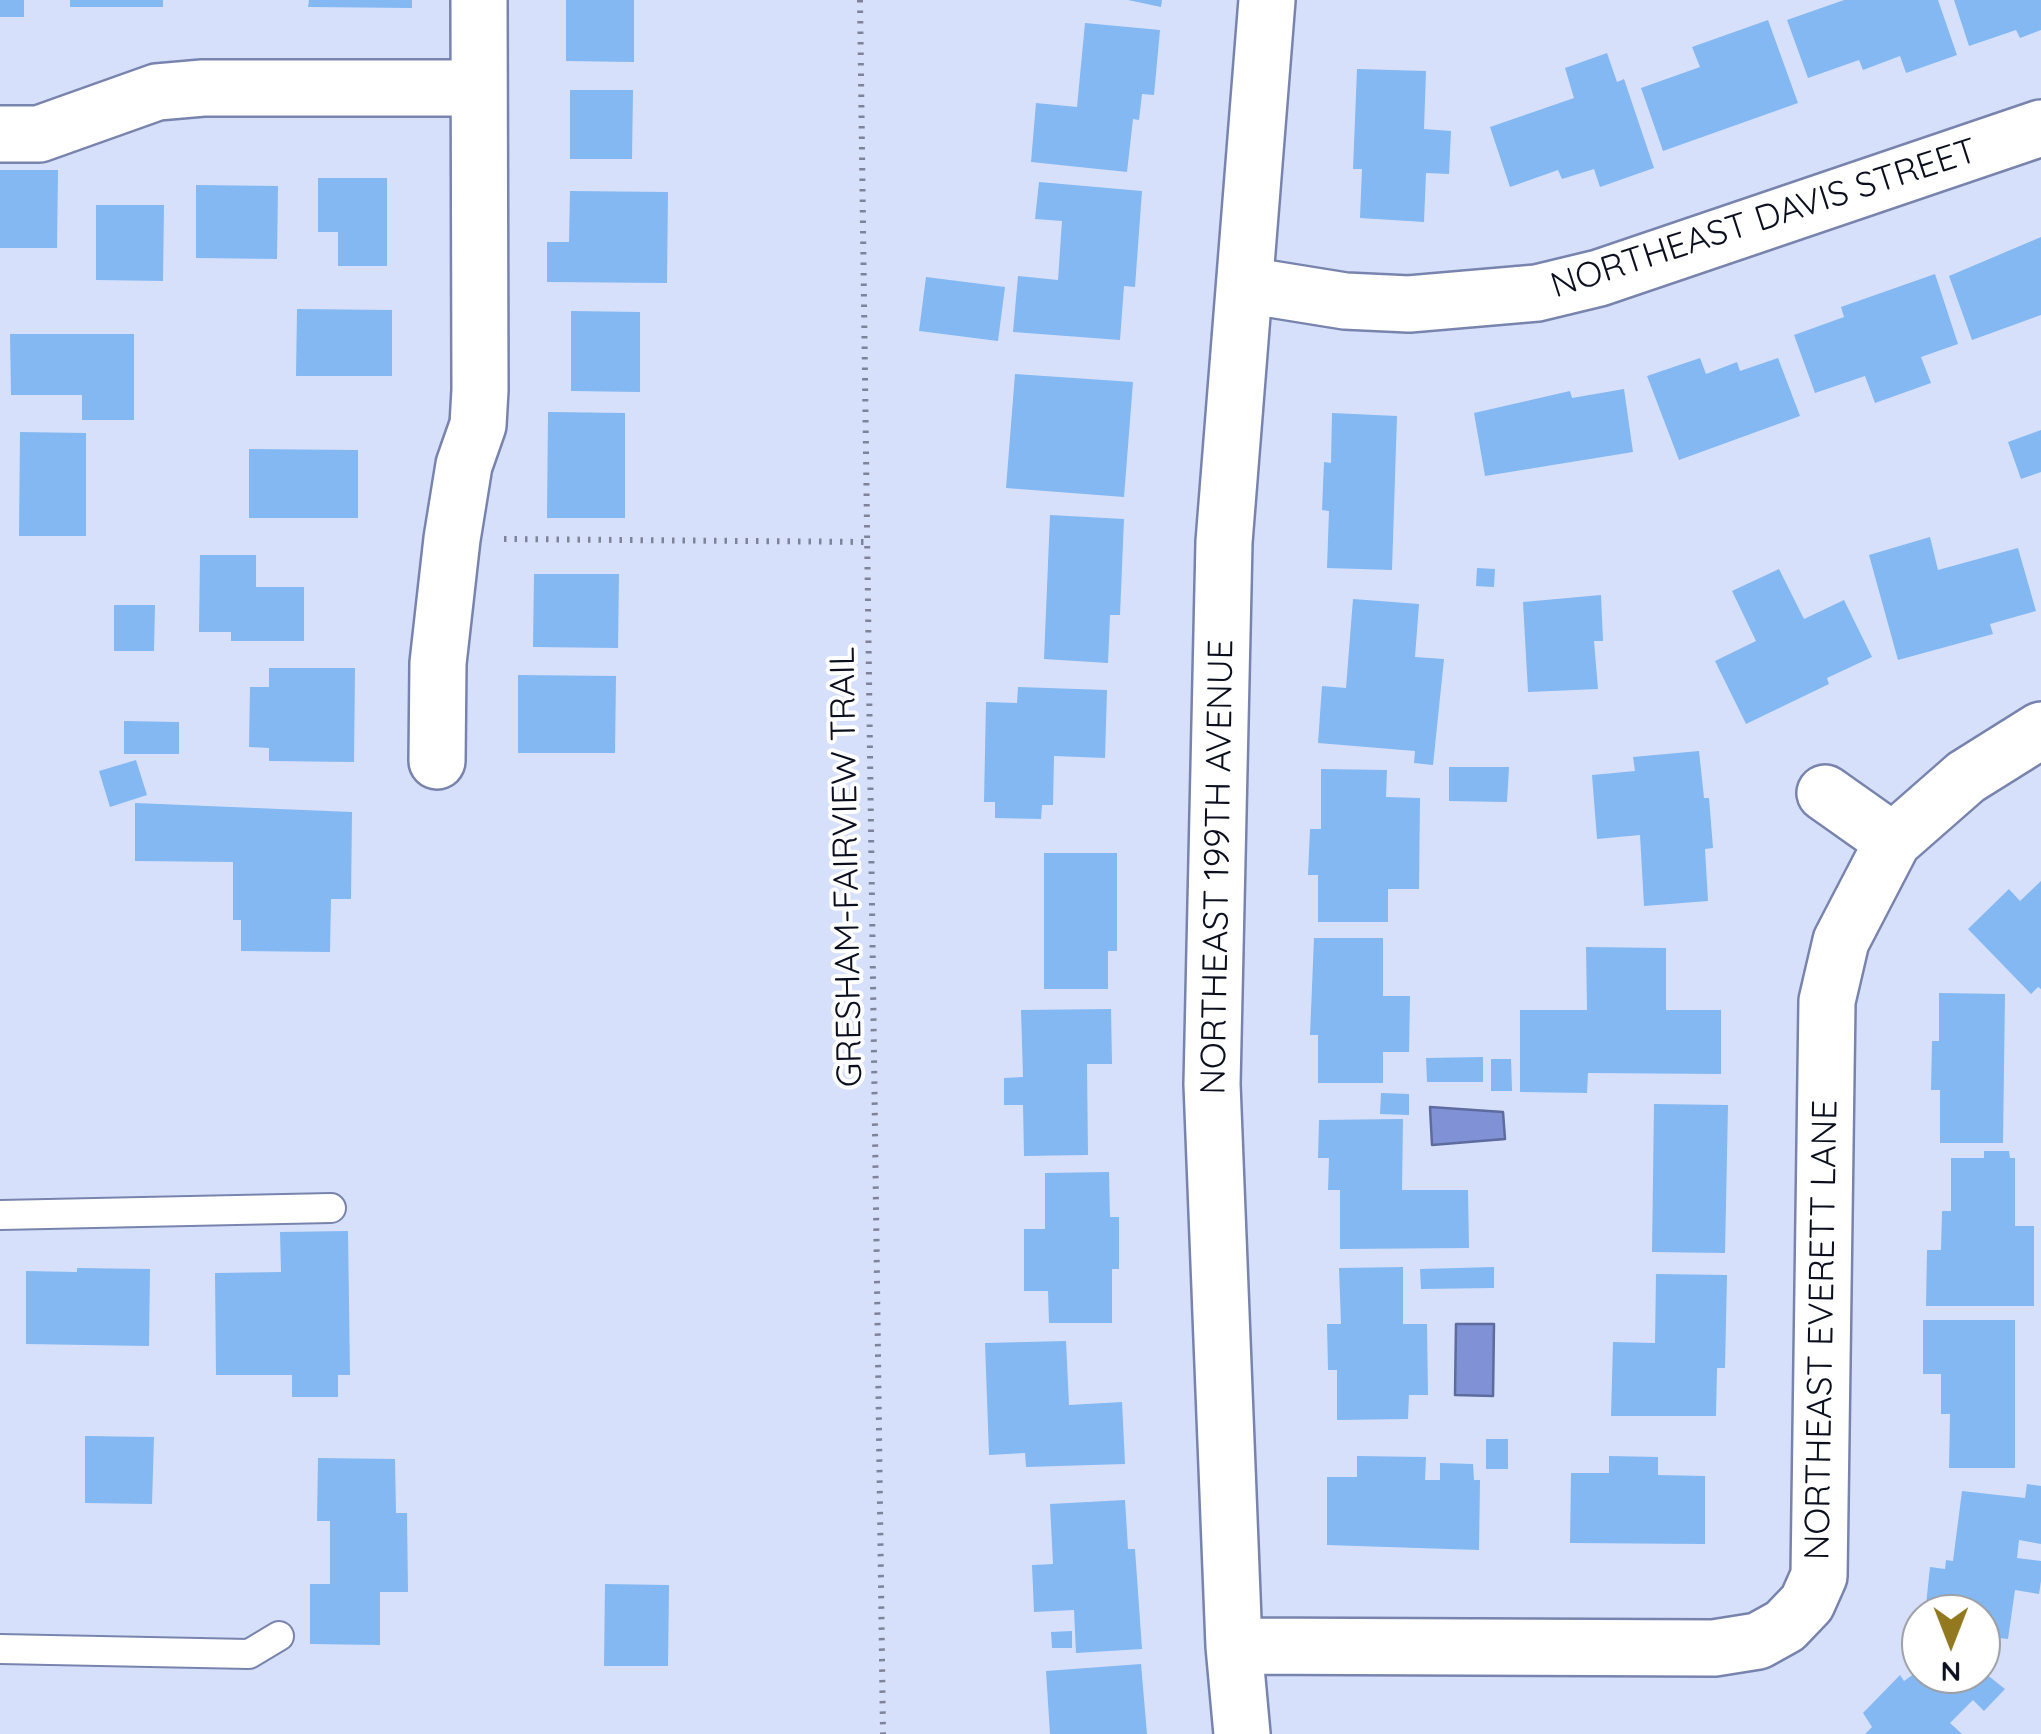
<!DOCTYPE html>
<style>
body{margin:0}
#map{position:relative;width:2041px;height:1734px;overflow:hidden;background:#d7e0fb;font-family:Quicksand,sans-serif}
canvas{display:block}
.north{position:absolute;left:1901px;top:1594px;width:100px;height:100px;box-sizing:border-box;background:#fff;border:2px solid #9d9fa5;border-radius:50%;rotate:180deg;font-size:28px;font-weight:700;line-height:40px;text-align:center;color:#0b0f1e}
.north::after{content:'';display:block;margin:auto;width:35px;height:45px;background:#92781e;clip-path:polygon(50% 0,100% 100%,50% 72%,0 100%)}
</style>
<div id="map">
<canvas width="2041" height="1734"></canvas>
<div class="north">N</div>
</div>
<script>
const context = document.querySelector('canvas').getContext('2d');
context.lineJoin = 'round';
function paint(path, color) { context.fillStyle = color; context.fill(path, 'evenodd'); }
const poly = rows => new Path2D(rows.map(r => 'M' + r).join(''));
function strokePath(path, color, width, dash) { context.strokeStyle = color; context.lineWidth = width; context.lineCap = dash ? 'butt' : 'round'; context.setLineDash(dash || []); context.stroke(path); }
function label(font, color, halo, rows, align = 'center') {
  context.font = font + ' Quicksand,sans-serif'; context.lineWidth = 8; context.setLineDash([]); context.textBaseline = 'middle'; context.strokeStyle = halo; context.fillStyle = color; for (const [text, x, y, turn = 0] of rows) {
    context.save(); context.translate(x, y); context.rotate((+turn || 0) * Math.PI / 180); context.textAlign = isNaN(turn) ? turn : align; if (halo) context.strokeText(text, 0, 0); context.fillText(text, 0, 0); context.restore();
  }
}
const water = poly([
 [1430,1107,1503,1112,1505,1139,1432,1145,1430,1107],
 [1456,1324,1494,1324,1493,1396,1455,1395,1456,1324]
]);
paint(water, '#8092d5');
strokePath(water, '#5d6b9e', 2.5);
paint(poly([
 [0,0,24,0,24,17,0,17],
 [70,0,163,0,163,7,70,7],
 [309,0,412,0,412,8,308,7],
 [566,0,634,0,634,62,566,61],
 [1128,0,1162,0,1161,7],
 [1844,0,1938,0,1957,55,1906,73,1900,56,1863,70,1859,60,1808,78,1787,20],
 [1954,0,2041,0,2041,30,2020,38,2016,30,1969,46],
 [1768,20,1798,103,1663,151,1641,88,1700,67,1692,47],
 [1085,23,1160,30,1154,95,1142,94,1139,120,1133,119,1127,172,1031,162,1036,103,1077,107],
 [1607,53,1617,82,1624,79,1654,168,1600,187,1594,169,1562,179,1558,170,1510,187,1490,127,1574,98,1565,68],
 [1357,69,1426,71,1424,129,1451,131,1449,174,1426,173,1424,222,1360,218,1362,169,1353,169],
 [570,90,633,90,632,159,570,159],
 [0,170,58,170,57,248,0,248],
 [318,178,387,178,387,266,338,266,338,232,318,232],
 [1039,182,1142,191,1135,287,1124,286,1120,340,1013,332,1018,276,1058,280,1062,221,1035,219],
 [196,185,278,186,277,259,196,258],
 [570,191,668,192,667,283,547,282,547,242,569,242],
 [96,205,164,205,163,281,96,280],
 [2041,237,2041,315,1972,340,1949,276],
 [1935,274,1958,344,1921,357,1931,383,1875,403,1865,376,1815,393,1794,335,1844,317,1841,307],
 [926,277,1005,287,998,341,919,331],
 [297,309,392,310,392,376,296,376],
 [571,311,640,312,640,392,571,391],
 [10,334,134,334,134,420,82,420,82,395,11,395],
 [1700,358,1706,374,1737,362,1740,371,1778,358,1800,416,1679,460,1647,376],
 [1015,374,1133,382,1124,497,1006,488],
 [1624,389,1633,452,1485,476,1474,413,1570,391,1572,398],
 [548,412,625,413,625,518,547,518],
 [1332,413,1397,416,1392,570,1327,568,1329,511,1322,510,1324,462,1331,463],
 [2041,430,2041,472,2021,479,2008,442],
 [20,432,86,433,86,536,19,536],
 [249,449,358,450,358,518,249,518],
 [1050,515,1124,519,1120,615,1110,615,1108,663,1044,659],
 [1930,537,1938,570,2018,548,2036,611,1990,624,1993,634,1898,660,1869,555],
 [200,555,256,555,256,587,304,587,304,641,231,641,231,632,199,632],
 [1477,568,1495,569,1494,587,1476,586],
 [1779,569,1804,619,1844,600,1872,657,1827,678,1829,684,1746,724,1715,661,1756,641,1732,591],
 [534,574,619,574,618,648,533,647],
 [1601,595,1603,641,1594,641,1598,689,1528,692,1523,602],
 [1353,599,1419,604,1415,657,1444,659,1433,765,1414,763,1415,751,1318,743,1322,686,1346,688],
 [114,605,155,605,154,651,114,651],
 [269,668,355,668,354,762,269,761,269,748,249,747,250,687,269,687],
 [518,675,616,676,615,753,518,753],
 [1018,687,1107,690,1105,758,1054,756,1053,805,1042,805,1041,819,995,818,995,802,984,802,986,702,1017,703],
 [124,721,179,722,179,754,124,754],
 [1699,751,1704,798,1709,798,1713,848,1705,849,1708,901,1644,906,1640,835,1597,839,1592,775,1635,771,1633,757],
 [136,760,147,795,110,807,99,771],
 [1449,767,1509,767,1507,802,1449,801],
 [1321,769,1387,770,1386,797,1420,798,1419,889,1388,889,1388,922,1318,922,1318,875,1308,875,1310,829,1321,829],
 [135,803,352,812,351,899,331,899,330,952,241,951,241,920,233,920,233,862,135,861],
 [1044,853,1117,853,1117,951,1108,951,1108,989,1044,989],
 [2041,881,2041,989,2038,987,2031,994,1968,929,2009,889,2020,901],
 [1314,938,1383,938,1383,996,1410,996,1409,1052,1383,1052,1383,1083,1318,1083,1318,1035,1310,1035],
 [1586,947,1666,948,1666,1010,1721,1010,1721,1074,1588,1073,1587,1093,1520,1092,1520,1010,1587,1010],
 [1939,993,2005,994,2003,1143,1940,1143,1940,1090,1931,1090,1932,1041,1939,1041],
 [1111,1009,1112,1064,1087,1064,1088,1155,1024,1156,1023,1105,1004,1105,1004,1078,1023,1077,1021,1010],
 [1483,1057,1483,1082,1427,1082,1426,1058],
 [1491,1059,1511,1059,1512,1091,1491,1091],
 [1381,1093,1409,1094,1409,1115,1380,1114],
 [1654,1104,1728,1105,1725,1253,1652,1252],
 [1403,1119,1402,1190,1468,1190,1469,1248,1340,1249,1340,1190,1328,1190,1329,1158,1318,1158,1319,1120],
 [1984,1151,2009,1151,2010,1158,2015,1158,2015,1226,2034,1226,2034,1306,1926,1306,1927,1250,1941,1250,1942,1211,1951,1211,1951,1158,1984,1158],
 [1109,1172,1110,1217,1119,1217,1119,1269,1112,1269,1112,1323,1049,1323,1048,1291,1024,1291,1024,1229,1045,1229,1045,1173],
 [348,1231,350,1375,338,1375,338,1397,292,1397,292,1375,216,1375,215,1273,281,1272,280,1232],
 [1403,1267,1403,1324,1427,1324,1428,1395,1409,1395,1408,1419,1337,1420,1337,1370,1328,1370,1327,1324,1341,1324,1339,1268],
 [1494,1267,1494,1288,1421,1289,1420,1269],
 [77,1268,150,1269,149,1346,26,1344,26,1271,77,1272],
 [1656,1274,1727,1275,1725,1368,1717,1368,1716,1416,1611,1416,1613,1342,1655,1343],
 [1923,1320,2015,1320,2015,1468,1949,1468,1950,1414,1941,1414,1941,1374,1923,1374],
 [1066,1341,1069,1405,1122,1402,1125,1464,1026,1467,1025,1453,989,1455,985,1343],
 [85,1436,154,1437,152,1504,85,1503],
 [1486,1439,1508,1439,1508,1469,1486,1469],
 [1357,1456,1426,1457,1425,1480,1440,1480,1440,1463,1473,1464,1474,1480,1480,1480,1479,1550,1327,1545,1327,1477,1357,1477],
 [1609,1456,1658,1457,1658,1475,1705,1476,1705,1544,1570,1543,1571,1473,1609,1473],
 [318,1458,395,1459,396,1513,407,1513,408,1592,380,1592,380,1645,310,1644,310,1584,330,1584,330,1521,317,1521],
 [2027,1484,2041,1486,2041,1544,2019,1540,2017,1558,2041,1561,2041,1581,2039,1594,2015,1590,2008,1639,1981,1636,1981,1614,1925,1614,1930,1567,1945,1569,1946,1560,1953,1561,1962,1491,2025,1498],
 [1125,1500,1128,1549,1135,1549,1142,1649,1076,1653,1074,1610,1034,1612,1032,1565,1053,1564,1050,1504],
 [605,1584,669,1585,668,1666,604,1666],
 [1072,1631,1072,1648,1052,1648,1051,1632],
 [1141,1664,1147,1734,1050,1734,1046,1671],
 [1921,1669,1921,1674,1981,1674,1981,1670,2005,1689,1984,1711,1973,1700,1950,1723,1962,1734,1865,1734,1872,1727,1863,1713,1900,1675,1904,1681]
]), '#83b8f2');
const service = poly([
 [0,1215,331,1208],
 [0,1649,249,1654,279,1636]
]);
const minor = poly([
 [0,134,39,134,157,92,203,88,478,88],
 [1246,285,1345,301,1409,304,1537,293,1599,278,2041,128],
 [437,761,438,663,452,539,464,465,478,425,480,390,479,0],
 [1825,793,1893,841],
 [1234,1646,1714,1648,1758,1641,1785,1626,1807,1603,1819,1576,1827,1001,1841,941,1893,841,1966,777,2041,730],
 [1242,1734,1234,1646,1212,1084,1224,542,1267,0]
]);
strokePath(service, '#7884ad', 32);
strokePath(minor, '#7884ad', 60);
strokePath(poly([
 [860,0,883,1734],
 [504,539,867,542]
]), '#7d8399', 6, [2.5, 8]);
strokePath(service, '#fff', 28);
strokePath(minor, '#fff', 55);
label('35px', '#0b0f1e', '#fff', [
 ["NORTHEAST DAVIS STREET",1764,219,-18],
 ["GRESHAM-FAIRVIEW TRAIL",847,867,-91],
 ["NORTHEAST 199TH AVENUE",1218,867,-89],
 ["NORTHEAST EVERETT LANE",1822,1330,-89]
]);
</script>
